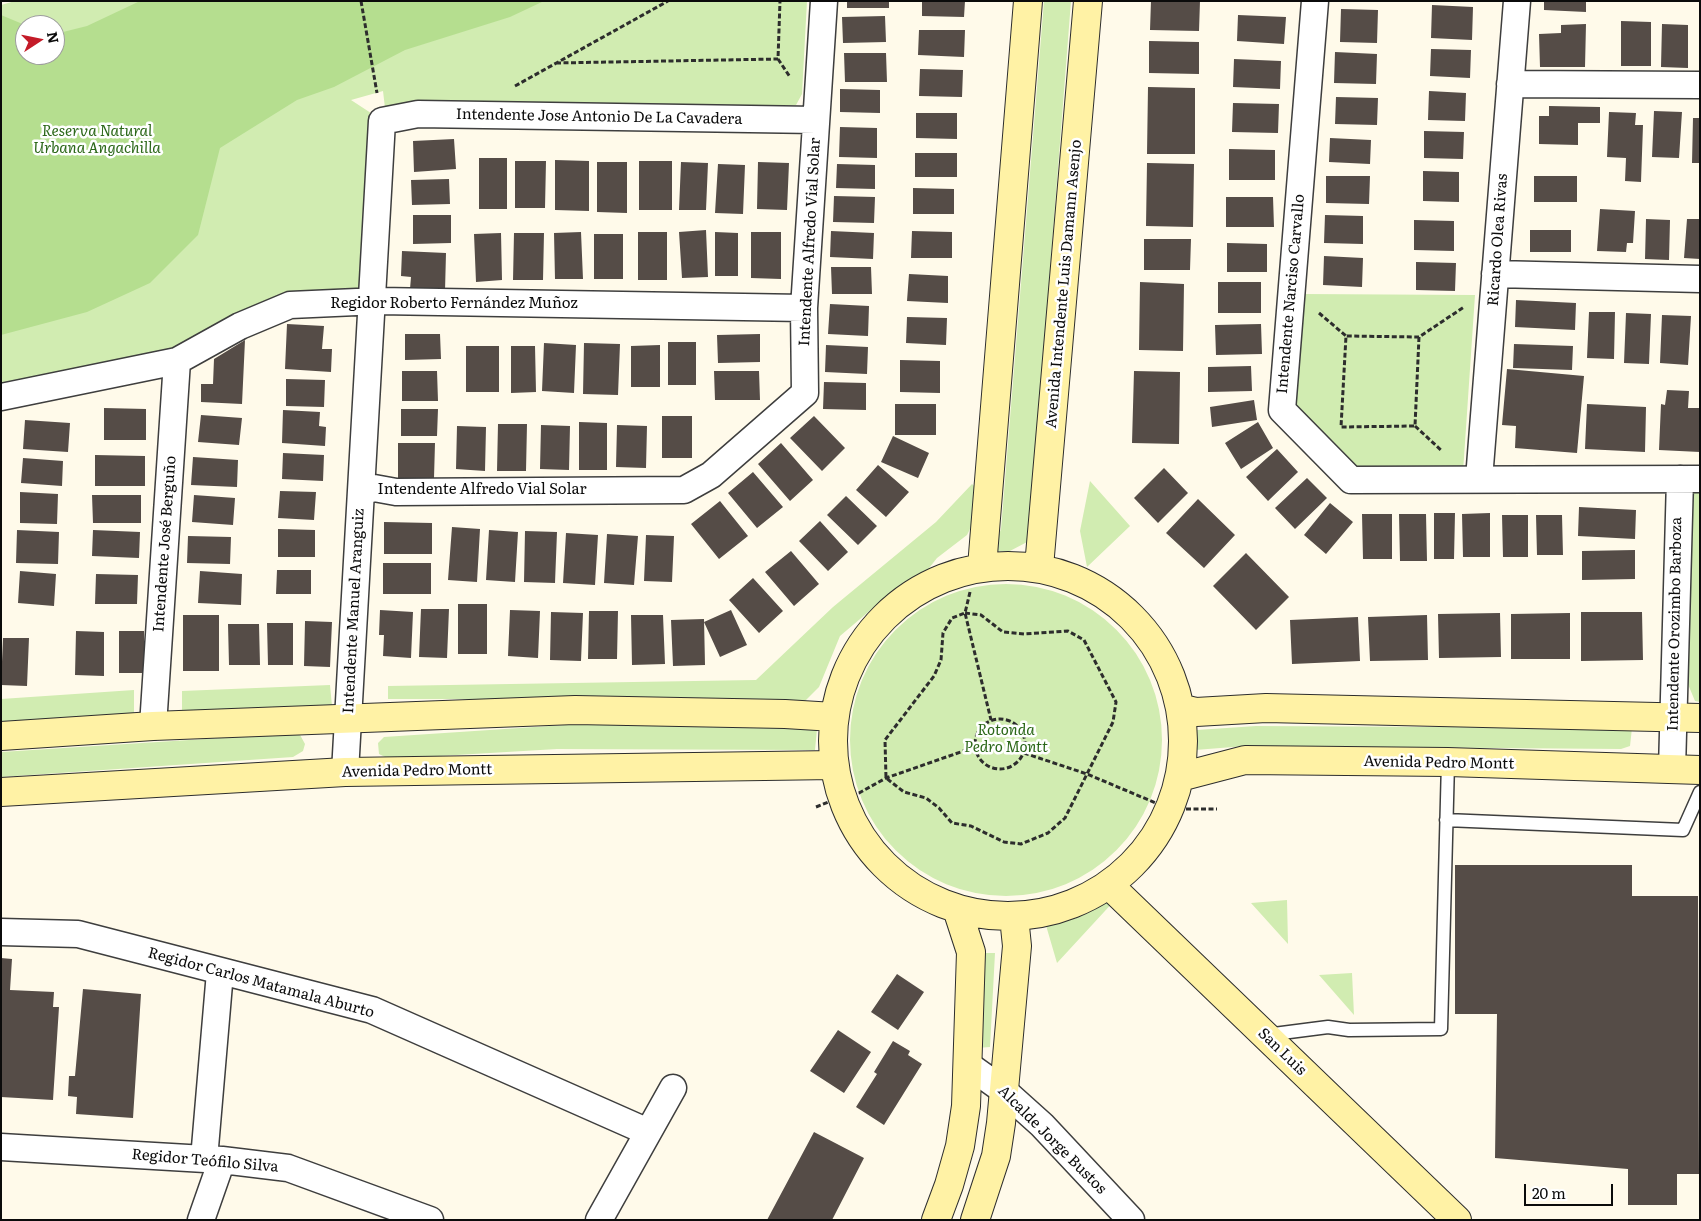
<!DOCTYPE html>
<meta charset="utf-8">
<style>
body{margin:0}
#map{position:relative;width:1701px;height:1221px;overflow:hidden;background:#fffaea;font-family:Literata,serif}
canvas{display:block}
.frame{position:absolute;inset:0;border:2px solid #0b0b0b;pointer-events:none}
.north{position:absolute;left:15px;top:15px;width:50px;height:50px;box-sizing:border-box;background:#fff;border:1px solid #9d9d9d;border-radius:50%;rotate:79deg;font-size:14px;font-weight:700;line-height:20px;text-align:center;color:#0b0b0b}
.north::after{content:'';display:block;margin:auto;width:18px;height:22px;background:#c41b28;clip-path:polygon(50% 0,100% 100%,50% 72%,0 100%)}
.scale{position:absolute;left:1524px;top:1184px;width:89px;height:22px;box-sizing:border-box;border:2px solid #0b0b0b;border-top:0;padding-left:6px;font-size:15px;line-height:18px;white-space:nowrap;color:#0b0b0b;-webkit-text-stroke:4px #fff;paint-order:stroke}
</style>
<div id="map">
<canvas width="1701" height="1221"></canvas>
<div class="frame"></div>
<div class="north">N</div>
<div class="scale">20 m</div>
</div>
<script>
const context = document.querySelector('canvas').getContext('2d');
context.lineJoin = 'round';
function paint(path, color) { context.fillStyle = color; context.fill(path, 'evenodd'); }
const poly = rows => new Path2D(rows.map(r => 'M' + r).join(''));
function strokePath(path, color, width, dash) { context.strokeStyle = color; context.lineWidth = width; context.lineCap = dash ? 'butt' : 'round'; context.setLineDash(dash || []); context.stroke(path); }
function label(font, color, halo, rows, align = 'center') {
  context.font = font + ' Literata,serif'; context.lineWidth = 5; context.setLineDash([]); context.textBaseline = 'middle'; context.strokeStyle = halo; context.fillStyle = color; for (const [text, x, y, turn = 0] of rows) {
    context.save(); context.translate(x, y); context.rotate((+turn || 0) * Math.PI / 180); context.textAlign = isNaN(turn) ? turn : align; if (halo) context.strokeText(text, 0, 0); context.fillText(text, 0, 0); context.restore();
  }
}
paint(poly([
 [15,1,807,1,802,94,796,105,385,108,383,91,351,100,377,117,366,283,351,297,188,347,1,385,1,5],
 [25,25,55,25,55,55,25,55],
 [1044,1,1071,1,1029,541,1008,552,993,551,1001,529],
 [1302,294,1475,295,1463,472,1348,466,1295,406],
 [1090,481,1130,526,1087,567,1080,531],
 [972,484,979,490,975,519,967,535,937,558,922,577,873,608,840,636,819,687,801,705,537,699,388,699,388,686,756,680,833,607,936,522],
 [1690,491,1700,491,1700,702,1695,701,1685,677],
 '850 740a156 156 0 1 1 312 0a156 156 0 1 1-312 0Z',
 [330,685,332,706,182,715,182,691],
 [134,690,134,713,1,723,1,699],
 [580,724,817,729,815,750,557,749,389,759,379,754,378,743,384,737],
 [1256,726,1632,728,1630,746,1621,749,1246,746,1195,750,1197,730],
 [299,733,305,744,303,751,293,757,1,777,1,752],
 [1093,895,1116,899,1057,963,1045,922,1058,910],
 [1287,900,1288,944,1251,903],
 [983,953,995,953,990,1047,977,1048],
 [1352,973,1354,1015,1319,975]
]), '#d1ecb1');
paint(poly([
 [140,1,544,1,510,17,405,50,334,87,297,100,220,148,198,235,150,283,87,312,1,335,1,15,25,25,25,55,55,55,55,34,87,26]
]), '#b5de8f');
paint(poly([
 [847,1,889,1,889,8,847,8],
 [922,1,965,1,964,17,922,16],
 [1151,1,1200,1,1199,31,1150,30],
 [1544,1,1586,1,1586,12,1544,10],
 [1432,5,1473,7,1472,40,1431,38],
 [1341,9,1378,10,1377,43,1340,42],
 [1238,15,1286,17,1284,44,1237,41],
 [885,16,886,42,843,43,842,17],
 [1621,21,1651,22,1651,66,1621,66],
 [1586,24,1585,67,1540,67,1539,34,1561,33,1561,25],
 [1662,24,1688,25,1688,68,1661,67],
 [919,30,965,30,964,57,918,55],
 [1149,41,1199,42,1199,74,1149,73],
 [1431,49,1471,50,1470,78,1430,76],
 [1335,52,1377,54,1376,84,1334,83],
 [844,53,886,53,887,82,845,82],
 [1234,59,1281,61,1280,89,1233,87],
 [920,69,963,70,962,97,919,96],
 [1148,87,1195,88,1195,154,1147,154],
 [840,89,880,90,880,113,840,112],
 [1429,91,1466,93,1465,121,1428,120],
 [1336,97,1378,98,1377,125,1335,124],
 [1233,103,1279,104,1278,133,1232,132],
 [1549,106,1600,107,1600,123,1578,123,1578,145,1539,144,1539,116,1549,116],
 [1654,111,1682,112,1679,158,1652,157],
 [1609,112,1636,113,1635,125,1643,125,1641,182,1625,181,1626,158,1607,157],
 [916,113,957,113,957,139,916,138],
 [1693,118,1700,118,1700,163,1692,163],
 [840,127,877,128,877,158,839,157],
 [1424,131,1464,132,1463,159,1424,158],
 [1330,138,1371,140,1370,164,1329,162],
 [454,139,456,169,414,172,413,141],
 [1229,149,1275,150,1275,180,1229,180],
 [915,153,957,153,957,177,915,177],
 [479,158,507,158,507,209,479,209],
 [555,160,589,161,589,211,555,210],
 [515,161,546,161,545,208,515,208],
 [639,161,672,161,672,210,639,210],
 [597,162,627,162,627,213,597,212],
 [681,162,708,163,706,210,679,210],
 [758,162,789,163,787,210,757,209],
 [1147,163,1194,164,1193,227,1146,226],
 [718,164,745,165,743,214,715,213],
 [837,164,875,165,875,189,836,188],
 [1423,171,1459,172,1459,202,1423,201],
 [1326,176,1370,176,1369,204,1326,203],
 [1534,176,1577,176,1577,202,1534,202],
 [449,179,450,204,412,205,411,180],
 [913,188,954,189,954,214,913,214],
 [834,196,875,197,874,223,833,222],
 [1226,197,1273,197,1274,227,1226,227],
 [1600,209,1635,211,1633,243,1627,243,1626,252,1597,251],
 [413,215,451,215,451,243,413,244],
 [1325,215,1363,216,1363,244,1324,243],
 [1646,219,1670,220,1669,260,1645,259],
 [1687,219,1700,219,1700,259,1684,258],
 [1414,220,1454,221,1454,251,1414,250],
 [706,230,708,277,682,278,679,232],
 [1530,230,1571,230,1571,252,1530,252],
 [831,231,874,233,873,259,830,257],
 [912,231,952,232,952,258,911,258],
 [581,232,583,279,555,279,554,233],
 [638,232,667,232,667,280,638,280],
 [715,232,738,233,738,276,715,276],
 [751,232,781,232,781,279,751,278],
 [501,233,502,280,476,282,474,234],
 [514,233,544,233,543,280,513,280],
 [594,234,623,234,623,279,594,279],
 [1144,239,1191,239,1190,270,1144,270],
 [1227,243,1267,244,1267,272,1227,272],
 [402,251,446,253,445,291,410,289,411,277,401,276],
 [1324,256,1363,258,1362,287,1323,285],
 [1416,262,1456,263,1455,291,1416,290],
 [831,267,871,267,872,294,832,294],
 [909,274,948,276,948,303,907,301],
 [1140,282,1184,284,1183,351,1139,350],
 [1218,282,1261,282,1261,313,1218,313],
 [1516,300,1576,303,1575,330,1515,327],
 [830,304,869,306,868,336,828,334],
 [1589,312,1615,312,1614,359,1587,358],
 [1626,313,1651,314,1649,364,1624,363],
 [1662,315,1691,316,1688,365,1660,363],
 [907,317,947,318,946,345,906,343],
 [287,324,324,326,322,349,332,349,331,372,285,369],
 [1261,324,1262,354,1216,355,1215,325],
 [405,334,440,334,441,359,405,360],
 [760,334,760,362,718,363,717,335],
 [245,340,242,404,201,402,201,384,213,384,214,359],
 [668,342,696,342,696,385,668,385],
 [544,343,576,345,574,393,542,391],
 [584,343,620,344,618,395,583,394],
 [1514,344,1573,346,1572,370,1513,368],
 [660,345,660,387,631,387,631,346],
 [826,345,868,347,867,374,825,372],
 [466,346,499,346,499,392,466,392],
 [511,346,535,346,536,392,511,393],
 [900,360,940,361,940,393,900,392],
 [1251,366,1252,391,1208,392,1208,367],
 [1507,369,1584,376,1577,453,1515,448,1516,426,1502,425],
 [402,371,437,371,438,401,402,401],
 [714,371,759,371,760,400,715,400],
 [1134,371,1180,372,1179,444,1132,443],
 [286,379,325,380,324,407,286,406],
 [824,382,866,383,866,410,823,409],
 [1667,390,1689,391,1688,408,1700,408,1700,452,1659,450,1661,404,1665,405],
 [1254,400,1257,420,1212,427,1210,407],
 [895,404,936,404,936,435,895,435],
 [1587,404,1646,407,1645,452,1585,449],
 [104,408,146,409,146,440,104,440],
 [401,409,438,409,437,436,401,436],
 [283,410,320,412,319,426,326,427,325,446,282,443],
 [201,415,242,418,239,445,198,442],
 [662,416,692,416,692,458,662,458],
 [814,416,845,448,822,471,790,438],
 [25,420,70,423,68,452,23,449],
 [579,422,607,423,607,470,579,470],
 [1258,422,1273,448,1241,469,1225,443],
 [498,424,527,424,526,471,497,471],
 [541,425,570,426,569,470,540,469],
 [617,425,647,426,646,468,616,467],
 [457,426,486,427,485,471,456,469],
 [893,436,929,453,918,478,881,462],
 [398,443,435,443,434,478,398,478],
 [781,443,813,480,790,501,758,464],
 [1277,449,1298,472,1268,501,1246,477],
 [283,453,324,455,323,481,282,479],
 [95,455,145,456,145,486,95,486],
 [193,457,238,460,237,487,191,485],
 [23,458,63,461,62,486,21,483],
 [878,465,909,492,886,517,856,490],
 [1164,468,1188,493,1158,523,1134,498],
 [753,472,783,507,757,528,728,493],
 [1307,478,1327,498,1295,529,1275,508],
 [280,491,316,492,314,520,278,518],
 [20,492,58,494,57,524,20,523],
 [92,495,141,495,141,523,93,523],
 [194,495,235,498,233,525,192,522],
 [846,496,877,526,858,545,827,515],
 [1198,499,1235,535,1204,568,1166,533],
 [720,501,748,536,719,559,691,524],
 [1330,503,1353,522,1326,554,1304,535],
 [1579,507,1636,510,1635,539,1578,536],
 [1434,513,1455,513,1454,559,1434,559],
 [1490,513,1490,557,1463,557,1462,514],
 [1362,514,1392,514,1392,559,1363,559],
 [1399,514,1426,514,1427,561,1400,561],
 [1502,515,1528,515,1528,557,1503,557],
 [1536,515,1562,515,1563,555,1537,555],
 [820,521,848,552,828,571,799,541],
 [384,522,432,523,432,554,384,554],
 [452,527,480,529,477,582,448,580],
 [278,529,315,530,315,557,278,557],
 [17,530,59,532,58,564,16,563],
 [93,530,140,532,139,558,92,556],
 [489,530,518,532,515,582,486,580],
 [525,531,557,532,555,583,524,582],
 [566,533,598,535,595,585,563,583],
 [607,534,638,536,634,585,604,583],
 [646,535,674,536,672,582,644,581],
 [188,536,231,537,230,564,187,563],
 [1635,550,1635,579,1582,580,1582,551],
 [791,551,819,584,794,606,765,572],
 [1246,553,1289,597,1256,630,1213,586],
 [383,563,431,563,431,594,383,594],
 [277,570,311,570,311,594,276,594],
 [20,571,56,574,54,606,18,603],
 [200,571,242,574,241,605,198,603],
 [96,574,138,575,137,604,95,604],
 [753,578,783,611,759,633,729,600],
 [458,604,487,604,487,654,458,654],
 [421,609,449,609,447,658,419,657],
 [380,610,413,612,411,658,383,656,384,635,379,635],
 [510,610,540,611,538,658,508,656],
 [731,610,747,645,720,657,704,622],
 [589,611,618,611,617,659,588,659],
 [551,612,583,613,581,661,550,660],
 [1581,612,1642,612,1643,660,1581,661],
 [1500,613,1501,657,1439,658,1438,614],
 [1570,613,1570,659,1511,659,1511,614],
 [183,615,219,615,219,671,183,671],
 [631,615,663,615,665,664,632,665],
 [1427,615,1428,660,1370,661,1368,617],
 [1358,617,1360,661,1292,664,1290,620],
 [704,619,705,665,673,666,671,620],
 [305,621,332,622,330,667,304,666],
 [267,623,293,623,293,665,268,665],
 [228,624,259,624,260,665,229,665],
 [76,631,104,632,104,676,75,675],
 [119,631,144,631,144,673,119,673],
 [3,638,29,638,27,686,1,685],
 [1455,865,1632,865,1632,896,1698,896,1699,1174,1677,1174,1677,1205,1628,1205,1628,1169,1495,1158,1497,1014,1455,1014],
 [1,958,12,959,10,990,54,992,53,1007,59,1007,53,1100,1,1097],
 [897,974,924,992,898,1030,871,1012],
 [83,989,141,994,133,1118,76,1114,77,1097,68,1096,69,1076,75,1076],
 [838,1030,871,1052,844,1093,810,1071],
 [893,1041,910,1051,908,1055,922,1064,884,1125,856,1107,877,1074,874,1072],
 [814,1132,864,1158,832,1220,767,1220]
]), '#554c47');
const lane = poly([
 [1446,820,1683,830,1700,792],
 [1266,1035,1328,1027,1349,1030,1441,1029,1448,762]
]);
const street = poly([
 [1315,1,1282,410,1351,480,1700,479],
 [1510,84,1700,85],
 [1495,274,1700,279],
 [1,397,177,361,240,326,290,305,379,301,804,308],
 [1479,479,1517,1],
 [361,492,374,488,396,492,684,490,711,475,805,393,804,308,824,1],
 [153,726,177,361],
 [1672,769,1680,479],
 [345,772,382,121,418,114,816,120],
 [1,932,78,934,372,1010,648,1132],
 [968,1065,1003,1090,1042,1125,1131,1220],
 [1,1147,222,1160,288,1168,430,1220],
 [204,1159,220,972],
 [201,1220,222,1160],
 [599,1220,673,1088]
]);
const secondary = poly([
 '833 741a175 175 0 1 1 350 0a175 175 0 1 1-350 0Z',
 [982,567,1028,1],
 [1039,567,1088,1],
 [1180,708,1196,712,1266,708,1700,718],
 [1,736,153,726,575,710,785,714,834,717],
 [1180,777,1245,760,1448,762,1700,770],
 [1,792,345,772,834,765],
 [1109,885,1457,1220],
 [936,1220,949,1185,960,1146,966,1106,971,952,957,909],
 [975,1220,996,1156,1001,1123,1017,946,1014,917]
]);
strokePath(lane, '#3e3e3e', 15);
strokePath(street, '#3e3e3e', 29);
strokePath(secondary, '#2d2d2d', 30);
strokePath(poly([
 [361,1,377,93],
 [778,59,790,77],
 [556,63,778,59,780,1],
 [515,86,668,1],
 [1319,313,1346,336],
 [1419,337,1415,426,1341,427,1346,336,1419,337,1464,307],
 [1415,426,1442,451],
 [970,592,965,613,991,720],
 [965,613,981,615,1003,632,1024,634,1068,631,1084,640,1116,702,1113,722,1065,818,1048,833,1021,844,1004,842,971,826,952,823,939,808,926,798,904,792,886,778,885,740,934,676,941,660,943,633,952,618,965,613],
 '975 744a25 25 0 1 1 50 0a25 25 0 1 1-50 0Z',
 [1024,753,1087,774,1170,809,1217,809],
 [816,807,841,797,859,793,886,778,975,747]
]), '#2d2d2d', 3, [5, 2.5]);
strokePath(lane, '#fff', 12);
strokePath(street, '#fff', 26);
strokePath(secondary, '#fff2a5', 28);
label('15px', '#0b0b0b', '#fff', [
 ["Intendente Jose Antonio De La Cavadera",599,117,1],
 ["Ricardo Olea Rivas",1498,240,-86],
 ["Intendente Alfredo Vial Solar",810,242,-87],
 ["Avenida Intendente Luis Damann Asenjo",1064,284,-85],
 ["Intendente Narciso Carvallo",1291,294,-85],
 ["Regidor Roberto Fernández Muñoz",454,304],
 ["Intendente Alfredo Vial Solar",482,490],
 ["Intendente José Berguño",165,544,-86],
 ["Intendente Manuel Aranguiz",354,611,-87],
 ["Intendente Orozimbo Barboza",1675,624,-89],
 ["Avenida Pedro Montt",1439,763,1],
 ["Avenida Pedro Montt",417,771,-1],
 ["Regidor Carlos Matamala Aburto",261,983,15],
 ["San Luis",1282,1052,44],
 ["Alcalde Jorge Bustos",1052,1140,45],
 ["Regidor Teófilo Silva",205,1161,5]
]);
label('italic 15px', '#2b6718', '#fff', [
 ["Reserva Natural",97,132],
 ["Urbana Angachilla",97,149],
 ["Rotonda",1006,731],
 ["Pedro Montt",1006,748]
]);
</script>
